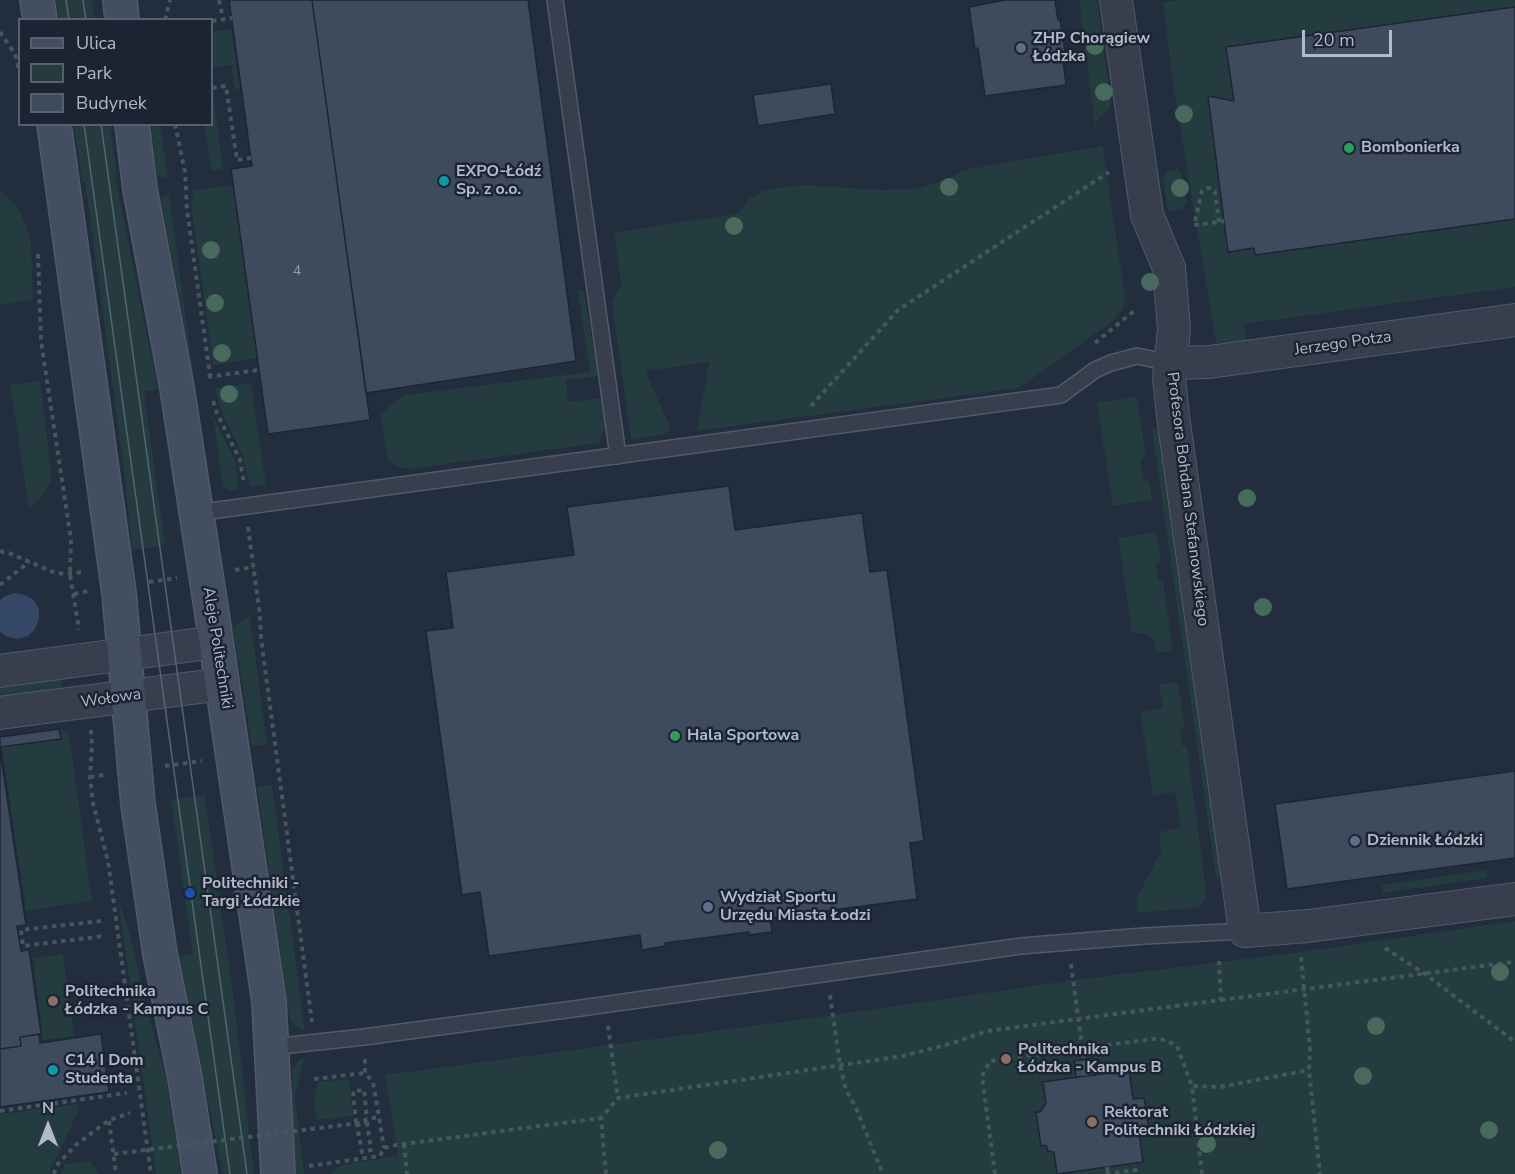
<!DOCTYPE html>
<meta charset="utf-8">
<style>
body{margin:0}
#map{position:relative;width:1515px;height:1174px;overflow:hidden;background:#222d3e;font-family:"Nunito Sans",sans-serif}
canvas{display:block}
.legend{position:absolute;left:18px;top:18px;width:195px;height:108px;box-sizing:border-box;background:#1c2433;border:2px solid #58606f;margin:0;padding:8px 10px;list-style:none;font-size:18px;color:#b2bac9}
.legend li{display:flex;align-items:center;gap:12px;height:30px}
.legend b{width:30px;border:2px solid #58606f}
.north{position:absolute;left:18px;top:1096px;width:60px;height:60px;-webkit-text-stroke:4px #1c2433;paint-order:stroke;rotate:0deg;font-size:16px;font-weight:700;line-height:24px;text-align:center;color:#b2bac9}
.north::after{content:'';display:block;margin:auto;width:21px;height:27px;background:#b2bac9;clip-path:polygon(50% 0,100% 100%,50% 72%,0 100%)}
.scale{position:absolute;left:1302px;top:30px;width:90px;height:27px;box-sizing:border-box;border:3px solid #b2bac9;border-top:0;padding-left:8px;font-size:18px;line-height:21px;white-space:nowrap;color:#b2bac9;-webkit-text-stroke:4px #1c2433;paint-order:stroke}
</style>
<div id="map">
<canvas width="1515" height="1174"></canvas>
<ul class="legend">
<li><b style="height:8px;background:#444e61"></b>Ulica</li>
<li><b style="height:16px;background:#243b3f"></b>Park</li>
<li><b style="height:16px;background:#3e4b5d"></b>Budynek</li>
</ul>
<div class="north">N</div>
<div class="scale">20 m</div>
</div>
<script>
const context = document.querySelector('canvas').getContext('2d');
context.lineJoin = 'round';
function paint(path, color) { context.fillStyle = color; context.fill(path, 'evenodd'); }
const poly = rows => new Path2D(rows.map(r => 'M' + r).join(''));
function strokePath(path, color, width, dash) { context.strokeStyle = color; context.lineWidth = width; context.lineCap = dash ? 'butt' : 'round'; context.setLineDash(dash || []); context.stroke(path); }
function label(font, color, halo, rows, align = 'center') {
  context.font = font + ' "Nunito Sans",sans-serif'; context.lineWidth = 5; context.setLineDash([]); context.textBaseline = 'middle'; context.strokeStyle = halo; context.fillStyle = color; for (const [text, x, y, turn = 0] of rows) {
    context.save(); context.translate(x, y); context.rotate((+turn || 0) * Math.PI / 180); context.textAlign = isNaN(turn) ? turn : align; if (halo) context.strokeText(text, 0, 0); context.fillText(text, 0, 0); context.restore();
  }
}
paint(poly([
 [56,0,92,0,95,19,59,19],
 [1079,0,1097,0,1111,104,1107,112,1099,117,1095,128],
 [1181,0,1515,0,1515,287,1244,324,1247,344,1216,343,1174,91,1163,2],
 [231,29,240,89,235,90,231,65,212,67,212,32],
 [213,93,223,169,211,171,204,125,212,124],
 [74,125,110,125,117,175,115,175,158,389,144,391,165,545,132,550,123,462,85,182,82,182],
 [151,125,160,125,168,178,157,176],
 [1103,146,1125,297,1124,305,1121,312,1110,323,1019,388,697,431,709,362,645,371,671,428,663,435,631,439,612,302,621,285,614,233,739,213,750,198,763,191,783,187,804,185,882,190,915,189,949,178,963,170],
 [1177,169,1182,173,1187,203,1182,209,1168,211,1163,178,1166,171],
 [234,185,257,358,213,365,192,210,193,190],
 [0,191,13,202,21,213,26,227,31,242,33,300,0,305],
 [169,194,195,386,161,199],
 [578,291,584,291,598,376,566,380,568,402,602,398,606,425,599,443,410,469,399,467,388,461,380,414,404,395,590,372],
 [40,381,52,478,42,497,29,509,10,385],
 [251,383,266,485,250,487,243,456,221,411,215,388],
 [1137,397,1146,457,1141,459,1144,481,1149,480,1152,500,1113,506,1097,403],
 [212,413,236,464,238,489,228,491,223,487],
 [1160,427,1222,878,1216,879,1152,429],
 [1156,532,1161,562,1156,563,1158,581,1163,580,1173,651,1156,653,1155,641,1144,633,1132,633,1118,538],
 [250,617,267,744,252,747,233,628,243,619],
 [61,679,63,690,0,698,0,687],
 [1178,682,1185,727,1180,728,1182,746,1187,746,1207,898,1201,906,1196,908,1137,913,1136,899,1161,851,1159,832,1181,828,1175,792,1153,796,1140,711,1163,708,1159,684],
 [59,729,69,732,92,901,26,911,2,747,60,739],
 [272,785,305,1031,299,1029,290,1020,257,787],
 [205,795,234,1000,254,1174,223,1174,178,956,193,954,171,800],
 [1486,870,1487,878,1383,893,1382,885],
 [118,898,131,939,147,1010,166,1077,181,1174,156,1174],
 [1515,921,1515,1174,330,1174,341,1165,398,1156,385,1075,833,1015,1074,980,1301,952],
 [63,954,74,1036,43,1040,33,958],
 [305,1057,295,1095,304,1174,295,1174,292,1137,292,1071,298,1060],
 [349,1079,353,1116,317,1120,314,1100,318,1082],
 [78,1104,79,1109,49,1174,0,1174,0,1114],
 [91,1161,98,1174,60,1174,65,1164]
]), '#243b3f');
paint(poly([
 [15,593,25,595,34,600,39,609,39,619,35,629,28,636,18,639,8,637,0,632,0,600,5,596]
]), '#354766');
const building = poly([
 [229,0,312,0,370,420,268,434,231,169,252,166,229,0],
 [312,0,528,0,576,361,366,393,312,0],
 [1005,0,1055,0,1058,20,1060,19,1066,59,1063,59,1066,85,985,96,978,48,975,49,969,7,1005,0],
 [1515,7,1515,219,1255,255,1254,248,1228,252,1208,96,1234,101,1226,47,1515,7],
 [831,84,835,114,758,126,753,95,831,84],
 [729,486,735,530,862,513,870,572,887,570,924,841,910,843,917,899,770,918,772,932,749,935,749,932,665,943,665,946,642,950,640,935,489,956,480,892,462,895,426,631,453,628,446,572,574,555,567,507,729,486],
 [59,729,61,739,0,747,0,737,59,729],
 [0,750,26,925,17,926,21,951,29,950,41,1034,20,1037,21,1046,0,1049,0,750],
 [1515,771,1515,858,1287,889,1275,804,1515,771],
 [39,1034,40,1043,101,1034,109,1092,0,1107,0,1049,21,1046,20,1037,39,1034],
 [1093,1058,1096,1075,1076,1077,1074,1061,1093,1058],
 [1129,1070,1133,1099,1144,1098,1149,1131,1139,1132,1143,1162,1057,1174,1054,1152,1048,1151,1046,1145,1041,1146,1036,1112,1040,1112,1046,1103,1043,1082,1129,1070]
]);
paint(building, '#3e4b5d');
strokePath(building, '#1e2635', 1.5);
const service = poly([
 [555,0,618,456],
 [196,513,1061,395,1095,370,1111,363,1137,356,1170,363],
 [272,1047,364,1037,581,1008,1021,946,1144,936,1245,931]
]);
const minor = poly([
 [1116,0,1147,215,1169,268,1174,329,1169,378,1173,416,1245,931,1308,926,1515,899],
 [1170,363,1209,362,1515,320],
 [0,671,216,642],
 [0,713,223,684]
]);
const secondary = poly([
 [37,0,40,20],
 [120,0,122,20],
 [54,124,119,593,138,804,160,954,185,1078,200,1174],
 [132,124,140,189,177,388,212,614,269,1002,278,1174]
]);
strokePath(service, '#525a69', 18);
strokePath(minor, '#525a69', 34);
strokePath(secondary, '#525a69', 36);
strokePath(poly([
 [219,0,223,19],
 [165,20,170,0],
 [212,21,232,18],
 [0,32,15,54,20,75],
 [212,88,226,86,237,160,251,158],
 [175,124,185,172,187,210,211,382],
 [1219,222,1215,192,1211,188,1207,188,1202,191,1201,196,1194,225,1211,223,1219,222,1224,221],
 [38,254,41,341,71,540,70,574,79,630],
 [1095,343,1134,311],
 [208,377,259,370],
 [213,401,217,413,240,460,244,484],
 [811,406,898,310,1109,172],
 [248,527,260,616,261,638,312,1022],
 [0,551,9,553,53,572,65,574,83,572],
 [235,570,254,567],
 [149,582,177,578],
 [0,585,29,562],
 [74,594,88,591],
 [91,730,92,746,90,777,93,803,108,861,151,1174],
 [165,766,202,761],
 [90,777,104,775],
 [101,921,21,930,23,946,104,936],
 [1385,948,1425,974,1515,1042],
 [1301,957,1310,1049,1309,1070,1320,1174],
 [1071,964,1086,1076],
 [830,995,840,1065,846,1090,856,1108,883,1174],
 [1221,1000,1513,962],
 [608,1026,618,1098],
 [365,1059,365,1073,373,1082,379,1117],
 [314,1079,365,1073],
 [0,1111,127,1093],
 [109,1121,116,1174],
 [367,1122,371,1150,362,1152,357,1126,367,1119,379,1117,384,1148],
 [356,1123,353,1091,364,1090,367,1119],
 [404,1144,407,1174],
 [309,1166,380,1156,384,1148,396,1145,601,1118],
 [1107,1167,1108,1174],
 [54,1174,56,1166,77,1144,109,1120,130,1113],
 [606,1174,601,1118,618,1098,903,1056,953,1043,987,1031,1221,1000,1219,961],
 [995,1174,982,1076,990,1061,1152,1039,1166,1040,1177,1046,1192,1086],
 [1106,1174,1136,1170,1136,1174],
 [1202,1174,1192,1086,1220,1087,1309,1070]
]), '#42585c', 4, [4.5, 4.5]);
strokePath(service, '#373f4e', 15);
strokePath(minor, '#373f4e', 32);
strokePath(secondary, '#444e61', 33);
strokePath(poly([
 [66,0,69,20],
 [83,0,86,20],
 [84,124,230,1174],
 [101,124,247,1174]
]), '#586375', 1.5);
strokePath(poly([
 [114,1154,367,1122]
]), '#42585c', 4, [4.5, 4.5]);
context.fillStyle = '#486a5d';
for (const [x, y] of [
 [1095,46],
 [1104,92],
 [1184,114],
 [949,187],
 [1180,188],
 [734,226],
 [211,250],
 [1150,282],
 [215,303],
 [222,353],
 [229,394],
 [1247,498],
 [1263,607],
 [1500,972],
 [1376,1026],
 [1363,1076],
 [1489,1130],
 [1207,1144],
 [718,1150]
]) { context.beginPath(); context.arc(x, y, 9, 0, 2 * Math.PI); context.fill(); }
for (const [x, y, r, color] of [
 [1021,48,6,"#5c6f8a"],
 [1349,148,6,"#2e9e5b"],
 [444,181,6,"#0f9aa8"],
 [675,736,6,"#2e9e5b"],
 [1355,841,6,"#5c6f8a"],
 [190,893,6,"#1a4fb4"],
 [708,907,6,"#5c6f8a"],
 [53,1001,6,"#8d6e63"],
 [1006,1059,6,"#8d6e63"],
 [53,1070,6,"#0f9aa8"],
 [1092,1122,6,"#8d6e63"]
]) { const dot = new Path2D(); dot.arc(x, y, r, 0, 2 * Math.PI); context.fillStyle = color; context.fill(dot); strokePath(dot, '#1c2433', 2); }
label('14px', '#959eae', null, [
 ["4",297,272]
]);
label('bold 16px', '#b2bac9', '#1c2433', [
 ["ZHP Chorągiew",1033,39],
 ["Łódzka",1033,57],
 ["Bombonierka",1361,148],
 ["EXPO-Łódź",456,172],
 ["Sp. z o.o.",456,190],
 ["Hala Sportowa",687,736],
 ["Dziennik Łódzki",1367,841],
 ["Politechniki -",202,884],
 ["Targi Łódzkie",202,902],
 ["Wydział Sportu",720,898],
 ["Urzędu Miasta Łodzi",720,916],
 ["Politechnika",65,992],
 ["Łódzka - Kampus C",65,1010],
 ["Politechnika",1018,1050],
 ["Łódzka - Kampus B",1018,1068],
 ["C14 I Dom",65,1061],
 ["Studenta",65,1079],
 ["Rektorat",1104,1113],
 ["Politechniki Łódzkiej",1104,1131]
], 'left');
label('16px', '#b2bac9', '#1c2433', [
 ["Jerzego Potza",1343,344,-8],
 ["Profesora Bohdana Stefanowskiego",1187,499,83],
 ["Aleje Politechniki",217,648,81],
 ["Wołowa",111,699,-8]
]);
</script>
